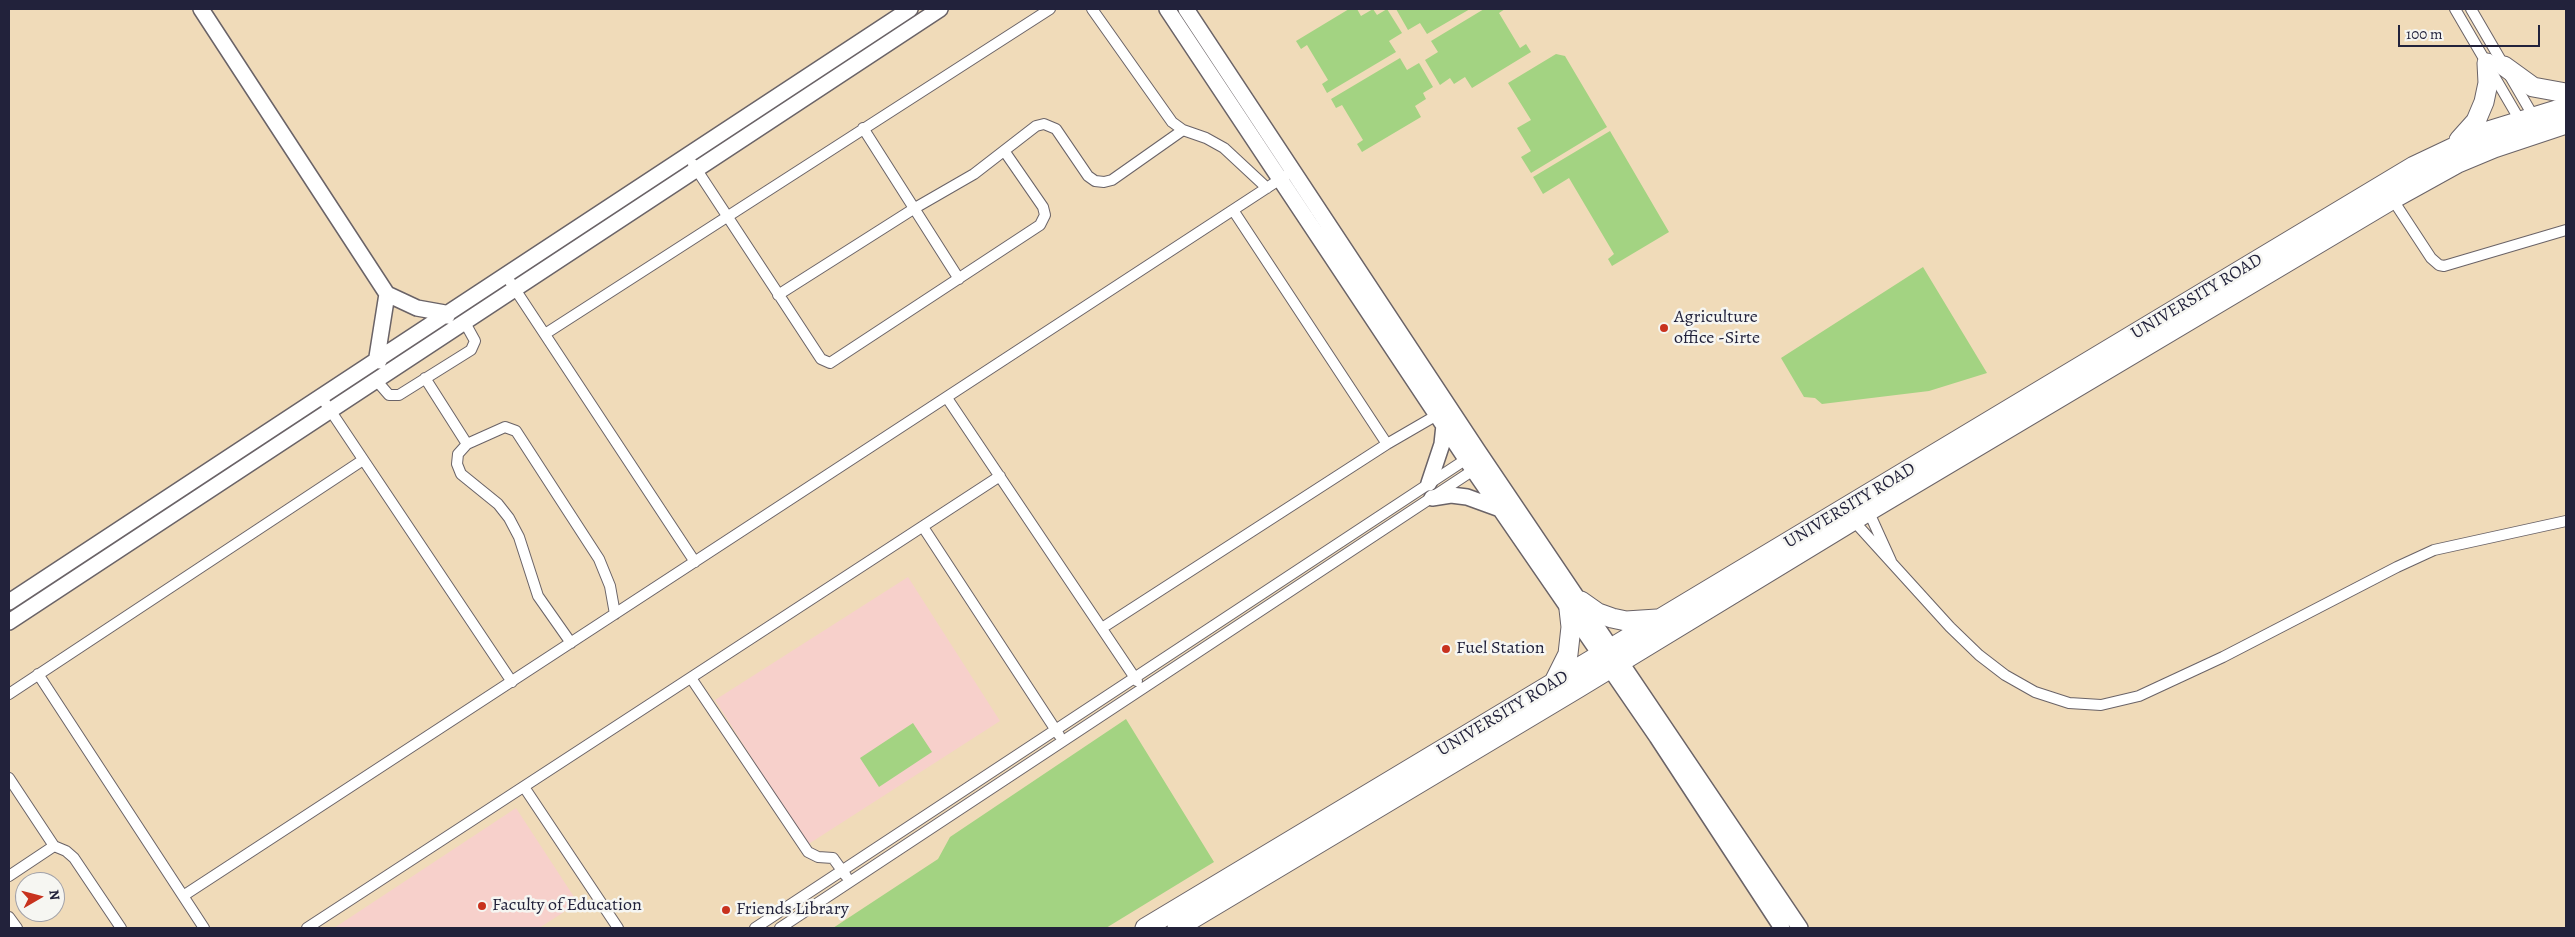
<!DOCTYPE html>
<style>
body{margin:0}
#map{position:relative;width:2575px;height:937px;overflow:hidden;background:#f0dbb9;font-family:Alegreya,serif}
canvas{display:block}
.frame{position:absolute;inset:0;border:10px solid #22223b;pointer-events:none}
.north{position:absolute;left:15px;top:872px;width:50px;height:50px;box-sizing:border-box;background:#f6f6f2;border:1px solid #a1a1a9;border-radius:50%;rotate:82deg;font-size:14px;font-weight:700;line-height:20px;text-align:center;color:#22223b}
.north::after{content:'';display:block;margin:auto;width:18px;height:22px;background:#c8321e;clip-path:polygon(50% 0,100% 100%,50% 72%,0 100%)}
.scale{position:absolute;left:2398px;top:25px;width:142px;height:22px;box-sizing:border-box;border:2px solid #22223b;border-top:0;padding-left:6px;font-size:15px;line-height:18px;white-space:nowrap;color:#22223b;-webkit-text-stroke:4px #f6f6f2;paint-order:stroke}
</style>
<div id="map">
<canvas width="2575" height="937"></canvas>
<div class="frame"></div>
<div class="north">N</div>
<div class="scale">100 m</div>
</div>
<script>
const context = document.querySelector('canvas').getContext('2d');
context.lineJoin = 'round';
function paint(path, color) { context.fillStyle = color; context.fill(path, 'evenodd'); }
const poly = rows => new Path2D(rows.map(r => 'M' + r).join(''));
function strokePath(path, color, width, dash) { context.strokeStyle = color; context.lineWidth = width; context.lineCap = dash ? 'butt' : 'round'; context.setLineDash(dash || []); context.stroke(path); }
function label(font, color, halo, rows, align = 'center') {
  context.font = font + ' Alegreya,serif'; context.lineWidth = 5; context.setLineDash([]); context.textBaseline = 'middle'; context.strokeStyle = halo; context.fillStyle = color; for (const [text, x, y, turn = 0] of rows) {
    context.save(); context.translate(x, y); context.rotate((+turn || 0) * Math.PI / 180); context.textAlign = isNaN(turn) ? turn : align; if (halo) context.strokeText(text, 0, 0); context.fillText(text, 0, 0); context.restore();
  }
}
paint(poly([
 [908,577,1000,721,807,845,715,700],
 [516,808,578,903,539,928,334,928]
]), '#f7d0cb');
paint(poly([
 [1349,9,1357,9,1361,16,1373,9,1377,15,1387,9,1402,33,1389,41,1396,52,1327,93,1322,84,1328,80,1307,45,1301,49,1296,41],
 [1396,9,1470,9,1427,34,1420,23,1408,30],
 [1484,9,1505,9,1499,13,1520,48,1526,44,1531,52,1472,88,1465,77,1454,84,1450,78,1440,85,1425,60,1438,52,1431,41],
 [1556,54,1565,56,1607,127,1531,173,1521,157,1531,151,1517,128,1531,120,1508,83],
 [1400,58,1407,70,1419,63,1433,87,1423,93,1426,99,1415,106,1421,117,1362,152,1357,144,1363,140,1342,105,1336,108,1331,99],
 [1610,131,1669,232,1612,266,1608,259,1614,254,1569,178,1543,194,1533,177],
 [1923,267,1987,373,1929,391,1822,404,1815,398,1804,397,1781,358],
 [1126,719,1214,862,1106,928,833,928,938,859,950,837],
 [913,723,932,752,879,787,860,758]
]), '#a3d382');
const street = poly([
 [1092,9,1172,122,1183,130,1206,138,1224,148,1267,188],
 [2455,9,2522,124],
 [2471,9,2535,119],
 [863,128,959,279],
 [693,164,821,359,830,363,1040,225,1045,215,1043,207,1005,152],
 [2391,197,2431,258,2439,265,2444,266,2566,230],
 [1233,210,1387,444],
 [505,274,695,562],
 [778,295,915,208,974,174,1036,126,1044,124,1056,129,1088,176,1095,181,1104,182,1112,180,1183,130],
 [545,334,1050,9],
 [425,378,467,444,458,454,457,464,461,474,498,504,509,518,519,537,538,596,571,643],
 [376,380,389,395,399,395,471,350,475,341,464,321],
 [320,395,512,682],
 [947,398,1137,681],
 [467,444,505,427,516,431,599,559,610,586,615,614],
 [1867,508,1891,561],
 [1851,518,1950,627,1979,655,2005,675,2035,692,2069,703,2101,705,2139,696,2223,657,2397,567,2434,550,2566,521],
 [923,527,1059,735],
 [1102,628,1387,444,1437,415],
 [38,674,204,928],
 [691,678,808,852,818,857,833,858,846,876],
 [9,694,363,460],
 [9,778,54,846,66,851,74,858,121,928],
 [524,787,618,928],
 [9,876,54,846],
 [183,896,1285,176],
 [9,917,17,928],
 [307,928,1000,476],
 [755,928,1471,456],
 [780,928,1478,467]
]);
const secondary = poly([
 [201,9,387,294,417,308,445,313,447,316],
 [1167,9,1474,471,1657,737,1782,928],
 [1186,9,1478,451,1800,928],
 [379,361,377,357,387,294],
 [1429,483,1442,444,1444,425],
 [1432,498,1451,495,1467,497,1500,509],
 [9,602,910,9],
 [9,622,940,9]
]);
const highway = poly([
 [2504,66,2533,87,2566,93],
 [2459,140,2476,121,2484,102,2488,83,2487,63],
 [1581,601,1598,613,1612,618,1626,621,1657,619],
 [1553,684,1568,654,1571,627,1569,609],
 [1145,928,2414,166,2488,131,2566,107],
 [1177,928,1578,688,1869,511,2393,199,2458,163,2494,148,2566,124]
]);
strokePath(street, '#6a6367', 12);
strokePath(secondary, '#6a6367', 18);
strokePath(highway, '#6a6367', 21);
strokePath(street, '#fff', 10);
strokePath(secondary, '#fff', 15);
strokePath(highway, '#fff', 19);
for (const [x, y, r, color] of [
 [1664,328,5,"#c8321e"],
 [1446,649,5,"#c8321e"],
 [482,906,5,"#c8321e"],
 [726,910,5,"#c8321e"]
]) { const dot = new Path2D(); dot.arc(x, y, r, 0, 2 * Math.PI); context.fillStyle = color; context.fill(dot); strokePath(dot, '#f6f6f2', 2); }
label('18px', '#22223b', '#f6f6f2', [
 ["UNIVERSITY ROAD",2197,297,-31],
 ["UNIVERSITY ROAD",1850,506,-31],
 ["UNIVERSITY ROAD",1503,714,-31]
]);
label('18px', '#22223b', '#f6f6f2', [
 ["Agriculture",1674,318],
 ["office -Sirte",1674,339],
 ["Fuel Station",1456,649],
 ["Faculty of Education",492,906],
 ["Friends Library",736,910]
], 'left');
</script>
